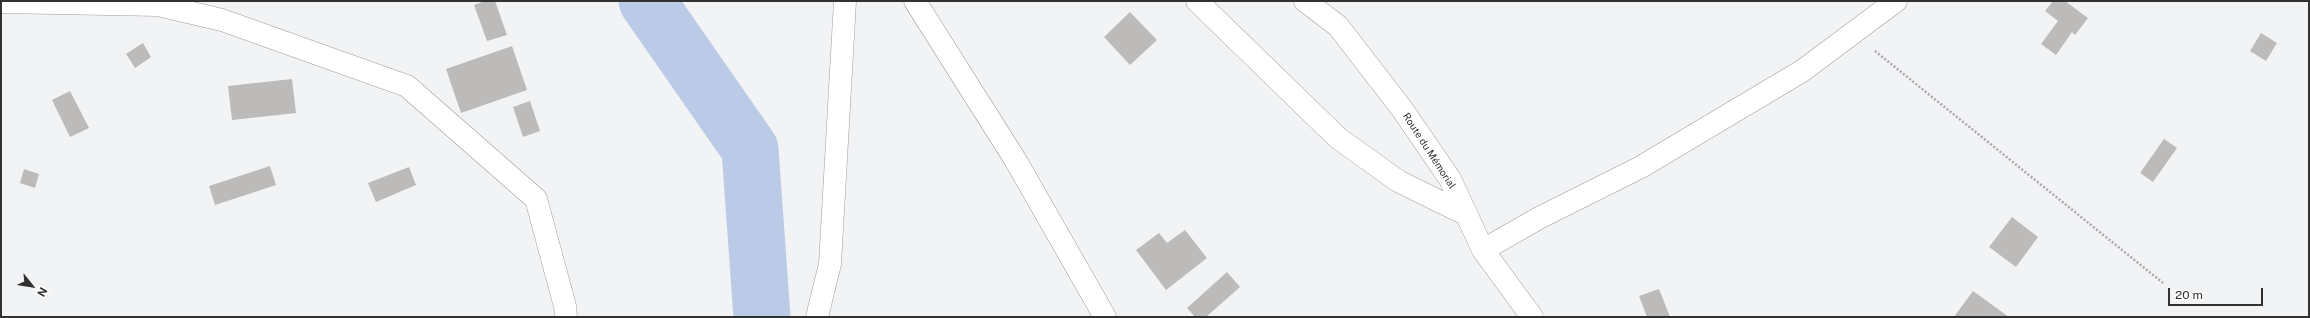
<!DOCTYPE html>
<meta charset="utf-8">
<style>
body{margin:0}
#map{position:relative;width:2310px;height:318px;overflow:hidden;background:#f2f3f5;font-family:"Public Sans",sans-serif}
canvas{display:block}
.frame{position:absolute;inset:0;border:2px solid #313132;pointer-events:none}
.north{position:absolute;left:12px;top:266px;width:40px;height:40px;-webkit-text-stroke:3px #fff;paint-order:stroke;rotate:120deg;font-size:11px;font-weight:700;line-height:16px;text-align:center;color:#313132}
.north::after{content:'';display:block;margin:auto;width:14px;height:18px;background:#313132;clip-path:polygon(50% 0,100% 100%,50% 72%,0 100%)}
.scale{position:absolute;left:2168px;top:288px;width:95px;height:18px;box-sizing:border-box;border:2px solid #313132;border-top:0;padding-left:5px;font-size:12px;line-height:14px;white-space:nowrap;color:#313132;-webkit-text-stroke:3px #fff;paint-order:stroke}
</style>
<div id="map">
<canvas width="2310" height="318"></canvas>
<div class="frame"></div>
<div class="north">N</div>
<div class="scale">20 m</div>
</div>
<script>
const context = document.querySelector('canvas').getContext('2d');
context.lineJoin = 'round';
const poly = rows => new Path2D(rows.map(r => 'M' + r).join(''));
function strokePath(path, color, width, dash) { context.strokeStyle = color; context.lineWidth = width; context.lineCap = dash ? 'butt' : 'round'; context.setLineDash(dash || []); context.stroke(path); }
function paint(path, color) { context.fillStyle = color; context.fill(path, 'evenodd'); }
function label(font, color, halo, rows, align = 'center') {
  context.font = font + ' "Public Sans",sans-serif'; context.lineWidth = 3.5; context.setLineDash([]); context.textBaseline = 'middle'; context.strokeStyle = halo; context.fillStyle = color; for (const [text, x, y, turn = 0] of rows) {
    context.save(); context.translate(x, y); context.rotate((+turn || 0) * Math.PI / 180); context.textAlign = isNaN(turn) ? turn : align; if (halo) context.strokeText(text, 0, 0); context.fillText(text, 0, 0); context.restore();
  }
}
strokePath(poly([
 [647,1,750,149,762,317]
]), '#bbcae6', 57);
paint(poly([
 [485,1,495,1,507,35,487,41,474,5],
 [2053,1,2065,1,2088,18,2075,35,2072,32,2056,55,2041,44,2058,21,2045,11],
 [1130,12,1157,40,1130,65,1104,37],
 [2261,33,2277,43,2266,61,2250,51],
 [143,43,151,57,135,68,126,54],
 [512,46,527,90,461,113,446,69],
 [292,79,296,113,232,120,228,86],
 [70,91,89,128,70,137,52,100],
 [530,101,540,131,523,137,513,107],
 [2164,139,2177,148,2153,182,2140,173],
 [270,166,276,185,215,205,209,186],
 [409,167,416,185,376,202,368,183],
 [24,169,39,174,35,188,20,183],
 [2012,217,2038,237,2016,267,1989,247],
 [1185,230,1207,258,1166,290,1136,250,1159,233,1167,243],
 [1227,272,1240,287,1206,317,1195,317,1187,308],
 [1659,289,1670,317,1647,317,1639,296],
 [1973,291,2009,317,1954,317]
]), '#bcbbba');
const minor = poly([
 [915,1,1016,161,1105,317],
 [1197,1,1338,138,1398,181,1467,215],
 [1305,1,1338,26,1402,109,1450,179,1483,250,1532,317],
 [1,2,158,5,222,20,407,86,536,199,565,306,566,317],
 [1483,250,1539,218,1641,167,1802,71,1896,1],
 [817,317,830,264,845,1]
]);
strokePath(minor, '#9c9d9e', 23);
strokePath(poly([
 [1875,51,2163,283]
]), '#a8a8aa', 2.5, [2, 2]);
strokePath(minor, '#fff', 22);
label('10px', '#313132', '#fff', [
 ["Route du Mémorial",1429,151,57]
]);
</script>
